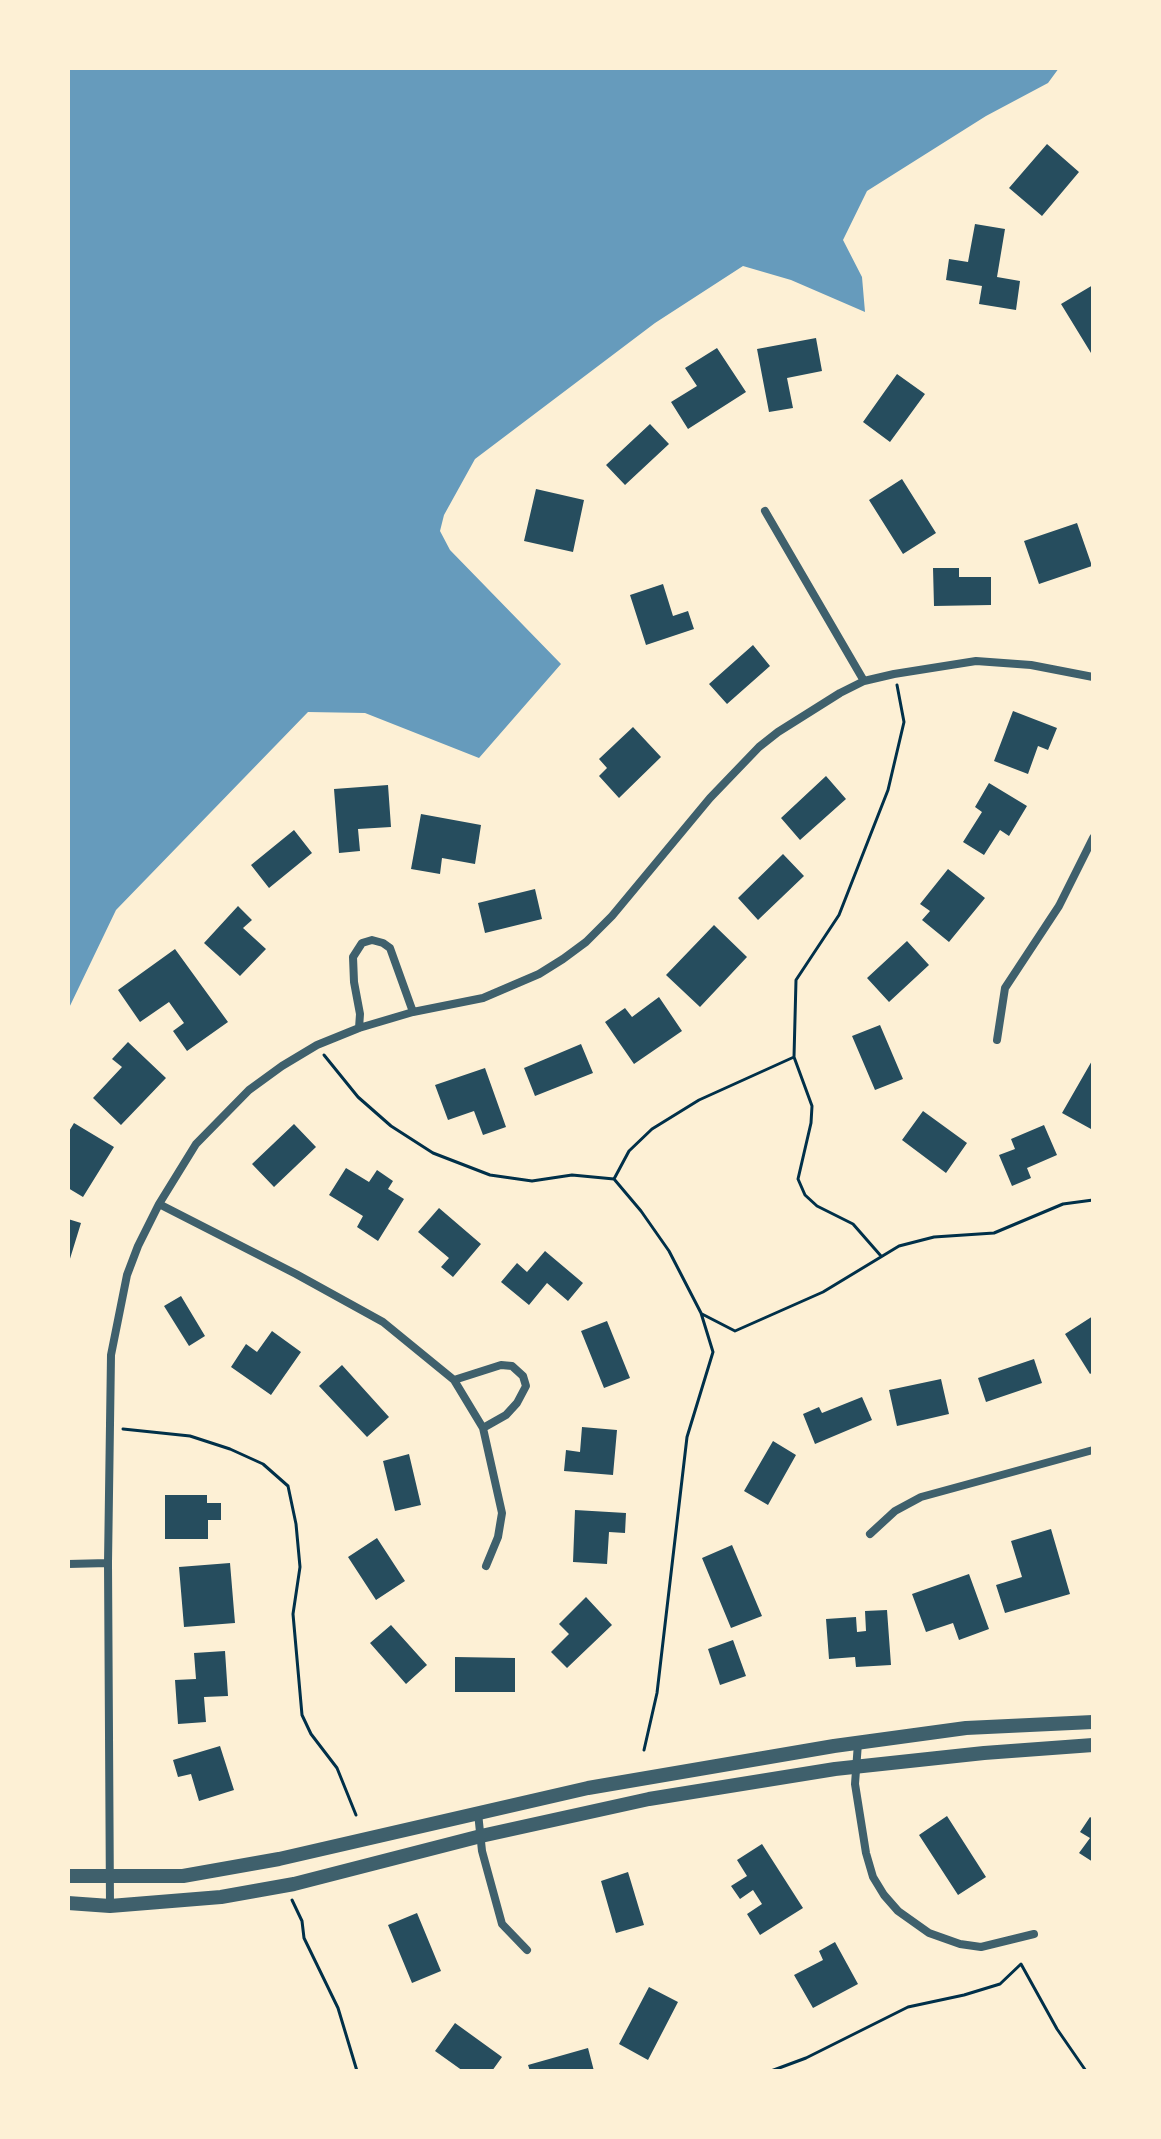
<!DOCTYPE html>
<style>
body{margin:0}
#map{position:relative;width:1161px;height:2139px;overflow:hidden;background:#fdf0d5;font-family:"Fira Sans",sans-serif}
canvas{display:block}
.frame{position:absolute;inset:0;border:70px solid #fdf0d5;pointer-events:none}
</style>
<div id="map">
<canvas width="1161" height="2139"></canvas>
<div class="frame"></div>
</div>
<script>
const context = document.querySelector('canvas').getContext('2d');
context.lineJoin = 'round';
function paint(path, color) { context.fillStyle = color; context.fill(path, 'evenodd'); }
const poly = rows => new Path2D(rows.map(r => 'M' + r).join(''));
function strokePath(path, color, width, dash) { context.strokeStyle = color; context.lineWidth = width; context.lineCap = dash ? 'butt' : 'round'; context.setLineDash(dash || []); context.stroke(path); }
paint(poly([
 [68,68,1059,68,1048,83,986,116,867,191,843,240,862,277,865,312,791,280,743,266,655,323,475,459,444,515,440,531,450,550,561,664,479,758,365,713,308,712,116,910,68,1010]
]), '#669bbc');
paint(poly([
 [1047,144,1079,172,1042,216,1009,188],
 [975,224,1005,229,997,277,1020,281,1016,310,979,304,982,286,946,280,949,259,968,262],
 [1093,285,1093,352,1091,353,1061,304],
 [816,338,822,371,787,378,793,408,769,412,757,349],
 [717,348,746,392,688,429,671,402,697,386,685,368],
 [897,374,925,394,890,442,863,422],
 [650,424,669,444,625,485,606,465],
 [902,479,936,533,903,554,869,500],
 [536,489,584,500,573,552,524,541],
 [1077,523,1092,566,1039,584,1024,541],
 [933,568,959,568,959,577,991,577,991,605,934,606],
 [663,584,673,616,688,611,694,629,646,645,630,595],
 [753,645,770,666,727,704,709,684],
 [1013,711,1057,728,1048,750,1038,746,1028,774,994,761],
 [633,727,661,757,619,798,599,776,607,768,599,759],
 [826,776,846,799,800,840,781,818],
 [989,783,1027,806,1009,836,1000,830,984,855,963,842,982,812,975,807],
 [388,785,391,827,358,829,360,851,339,853,334,789],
 [421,814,481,825,475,864,442,858,440,874,411,869],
 [294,830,312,853,269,888,251,865],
 [783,854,804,876,758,920,738,898],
 [948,869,985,898,949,942,922,920,930,911,920,904],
 [535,889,542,919,485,933,478,903],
 [238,906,252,920,243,928,266,949,240,976,204,943],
 [714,925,747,957,700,1007,666,975],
 [907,941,929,965,889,1002,867,978],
 [175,949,228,1022,187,1051,173,1031,184,1023,169,1002,140,1022,118,990],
 [659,997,682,1031,634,1064,605,1022,625,1008,632,1017],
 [880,1025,903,1079,875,1090,852,1036],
 [128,1042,166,1078,121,1125,93,1098,122,1067,112,1059],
 [581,1044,593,1073,535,1096,524,1068],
 [1093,1059,1093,1125,1091,1129,1062,1113],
 [485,1068,506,1127,483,1135,474,1111,448,1120,435,1085],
 [923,1111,967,1143,946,1173,902,1140],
 [74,1123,114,1147,83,1197,68,1188,68,1133],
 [294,1124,316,1147,274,1187,252,1164],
 [1044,1125,1057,1155,1027,1168,1031,1178,1012,1186,999,1155,1015,1149,1011,1139],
 [346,1168,369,1182,377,1170,393,1181,388,1189,404,1199,378,1241,357,1227,363,1216,329,1195],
 [439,1208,481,1244,453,1277,441,1267,449,1258,418,1232],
 [68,1219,81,1223,69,1262,68,1262],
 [545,1251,583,1283,568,1301,547,1283,529,1305,501,1282,517,1263,527,1272],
 [181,1296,205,1336,189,1346,164,1306],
 [1093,1316,1093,1372,1090,1374,1065,1334],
 [607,1321,630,1378,604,1388,581,1331],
 [272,1331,301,1352,271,1395,231,1367,246,1344,257,1352],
 [1034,1359,1042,1383,986,1402,978,1378],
 [342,1365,389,1417,367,1437,319,1386],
 [941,1379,949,1414,897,1426,889,1390],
 [862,1397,872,1420,815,1444,803,1414,819,1407,822,1413],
 [582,1427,617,1430,613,1475,564,1471,566,1450,580,1452],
 [773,1441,796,1455,768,1505,744,1491],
 [409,1454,421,1505,395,1511,383,1461],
 [165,1495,207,1495,207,1503,221,1503,221,1520,208,1520,208,1539,165,1539],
 [575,1510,626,1513,625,1533,609,1532,607,1564,573,1562],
 [1051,1529,1070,1594,1005,1613,996,1585,1022,1577,1011,1541],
 [377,1538,405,1581,376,1600,348,1557],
 [732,1545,762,1616,731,1628,702,1558],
 [230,1563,235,1623,184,1627,179,1567],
 [969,1574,989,1629,959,1640,953,1623,926,1632,912,1594],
 [586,1597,612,1625,567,1668,551,1652,569,1634,559,1624],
 [887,1610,891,1665,856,1667,855,1657,829,1659,826,1619,856,1617,857,1632,866,1631,865,1611],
 [391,1625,427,1665,406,1684,370,1643],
 [733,1640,746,1676,720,1685,708,1649],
 [225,1651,228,1696,204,1697,206,1722,178,1724,175,1680,196,1679,194,1653],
 [455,1657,515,1658,515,1692,455,1692],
 [220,1746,234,1790,199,1801,191,1774,178,1777,173,1760],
 [947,1816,986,1877,958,1895,919,1835],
 [1090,1817,1093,1819,1093,1862,1079,1853,1090,1838,1080,1832],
 [762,1844,803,1908,760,1935,747,1914,762,1904,753,1890,740,1899,731,1886,747,1876,737,1860],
 [628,1872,644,1925,616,1933,601,1881],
 [417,1913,441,1971,412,1983,388,1925],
 [835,1942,858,1984,813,2008,794,1975,823,1960,819,1951],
 [649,1987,678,2002,648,2060,619,2044],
 [455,2023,502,2057,492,2071,463,2071,435,2051],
 [588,2048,594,2071,530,2071,528,2065]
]), '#264d5e');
strokePath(poly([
 [324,1055,358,1097,391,1126,433,1153,490,1175,532,1181,572,1175,614,1179,641,1211,669,1251,701,1313,713,1352,687,1437,657,1693,644,1750],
 [794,1057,812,1106,811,1123,798,1179,805,1195,817,1206,853,1224,881,1256],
 [614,1179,629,1151,652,1129,699,1100,794,1057,796,980,839,915,888,790,904,722,897,685],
 [702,1314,735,1331,823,1292,899,1246,934,1237,994,1233,1063,1204,1093,1200],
 [123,1429,190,1436,230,1449,263,1464,288,1486,296,1524,300,1567,293,1614,302,1715,311,1734,337,1768,356,1815],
 [292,1900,302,1921,304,1938,338,2008,357,2071],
 [771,2071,806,2058,908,2007,964,1995,1000,1984,1021,1964,1057,2029,1086,2071]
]), '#003049', 3);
strokePath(poly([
 [765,511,864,681],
 [359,1028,360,1014,354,982,353,957,362,943,372,940,383,943,390,948,413,1012],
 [997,1040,1005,988,1059,906,1093,838],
 [159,1204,296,1274,383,1322,454,1380,483,1428,502,1513,498,1537,486,1566],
 [454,1380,501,1365,512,1366,523,1376,526,1386,517,1403,506,1415,483,1428],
 [870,1534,895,1511,921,1497,1093,1450],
 [68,1564,108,1563],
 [858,1743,855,1784,866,1853,873,1877,884,1895,898,1911,929,1933,960,1944,981,1947,1034,1934],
 [478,1813,482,1851,502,1924,527,1950],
 [110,1906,108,1563,111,1355,127,1275,138,1246,159,1204,196,1144,249,1090,282,1066,317,1045,359,1028,413,1012,483,998,539,974,563,959,586,942,612,916,710,798,759,747,778,732,840,693,864,681,894,674,976,661,1031,665,1093,677]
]), '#3f606c', 8);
strokePath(poly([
 [68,1876,183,1876,279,1859,588,1788,834,1746,966,1728,1093,1722],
 [68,1903,110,1906,221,1897,294,1884,481,1836,649,1799,835,1769,984,1753,1093,1745]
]), '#3f606c', 14);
</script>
